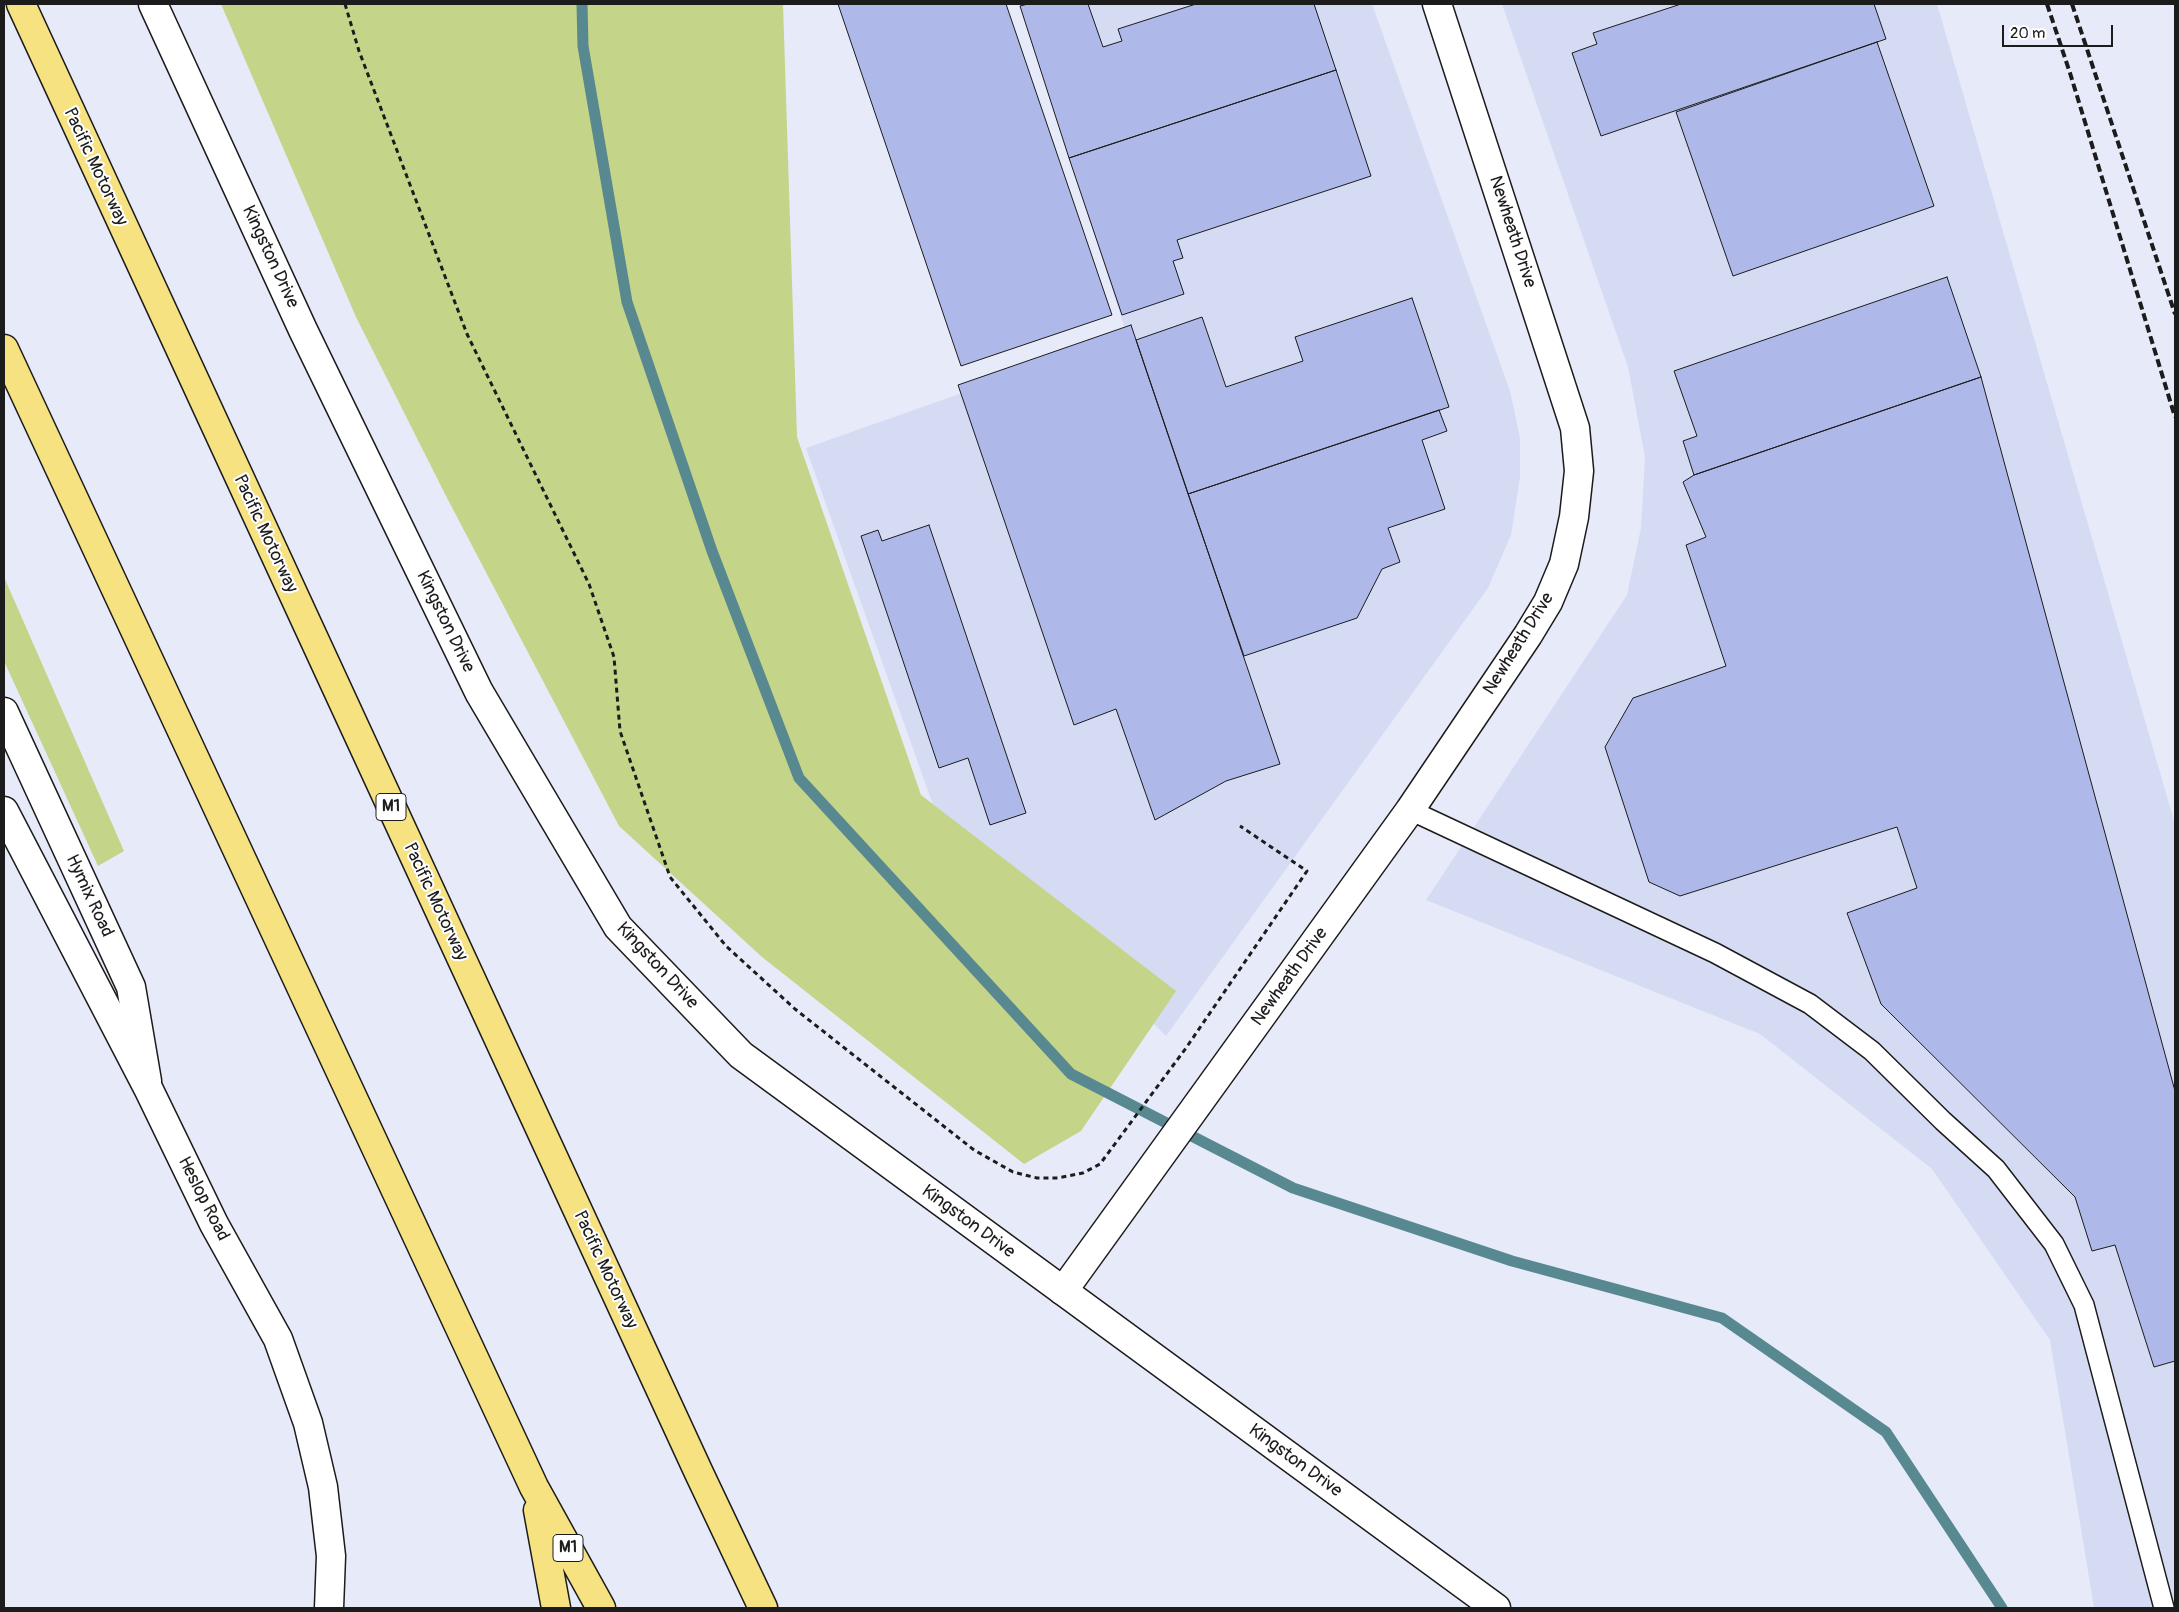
<!DOCTYPE html>
<style>
body{margin:0}
#map{position:relative;width:2179px;height:1612px;overflow:hidden;background:#e7eaf9;font-family:Pangolin,sans-serif}
canvas{display:block}
.frame{position:absolute;inset:0;border:5px solid #1c1c1c;pointer-events:none}
.scale{position:absolute;left:2002px;top:25px;width:111px;height:22px;box-sizing:border-box;border:2px solid #1c1c1c;border-top:0;padding-left:6px;font-size:15px;line-height:18px;white-space:nowrap;color:#1c1c1c;-webkit-text-stroke:4px #fff;paint-order:stroke}
</style>
<div id="map">
<canvas width="2179" height="1612"></canvas>
<div class="frame"></div>
<div class="scale">20 m</div>
</div>
<script>
const context = document.querySelector('canvas').getContext('2d');
context.lineJoin = 'round';
function paint(path, color) { context.fillStyle = color; context.fill(path, 'evenodd'); }
const poly = rows => new Path2D(rows.map(r => 'M' + r).join(''));
function strokePath(path, color, width, dash) { context.strokeStyle = color; context.lineWidth = width; context.lineCap = dash ? 'butt' : 'round'; context.setLineDash(dash || []); context.stroke(path); }
function label(font, color, halo, rows, align = 'center') {
  context.font = font + ' Pangolin,sans-serif'; context.lineWidth = 4; context.setLineDash([]); context.textBaseline = 'middle'; context.strokeStyle = halo; context.fillStyle = color; for (const [text, x, y, turn = 0] of rows) {
    context.save(); context.translate(x, y); context.rotate((+turn || 0) * Math.PI / 180); context.textAlign = isNaN(turn) ? turn : align; if (halo) context.strokeText(text, 0, 0); context.fillText(text, 0, 0); context.restore();
  }
}
paint(poly([
 [1019,4,1372,4,1510,391,1520,438,1520,477,1511,535,1488,588,1166,1036,933,805,806,448,1127,335],
 [1502,4,1937,4,2175,824,2175,1608,2094,1608,2050,1340,1932,1169,1760,1034,1426,900,1627,595,1641,528,1645,457,1628,367]
]), '#d6dbf4');
paint(poly([
 [221,4,783,4,797,437,921,795,1176,991,1081,1131,1024,1164,762,957,619,826,446,496,356,317],
 [4,577,124,851,98,866,4,661]
]), '#c4d589');
strokePath(poly([
 [582,4,583,46,627,302,712,551,799,778,1071,1074,1293,1188,1512,1261,1722,1318,1886,1432,2002,1608]
]), '#598990', 11);
const building = poly([
 [838,4,1006,4,1112,315,961,366,838,4],
 [1028,4,1088,4,1103,47,1122,41,1118,29,1196,4,1314,4,1336,70,1069,158,1020,6,1028,4],
 [1681,4,1874,4,1886,39,1601,136,1572,53,1597,44,1593,33,1681,4],
 [1877,42,1934,206,1733,276,1676,112,1877,42],
 [1336,70,1371,176,1177,240,1183,258,1173,261,1184,294,1122,315,1069,158,1336,70],
 [1947,277,1981,377,1694,475,1683,441,1697,436,1674,371,1947,277],
 [1412,298,1449,407,1188,494,1136,340,1202,317,1226,387,1303,361,1295,337,1412,298],
 [1131,325,1280,764,1226,781,1155,820,1116,709,1074,725,958,385,1131,325],
 [1981,377,2175,1091,2175,1361,2154,1367,2115,1245,2092,1251,2075,1197,1881,1004,1847,913,1917,888,1897,827,1680,896,1649,882,1605,747,1633,698,1726,666,1686,545,1706,537,1683,482,1694,475,1981,377],
 [1439,410,1447,431,1422,440,1445,509,1388,528,1400,562,1382,569,1357,618,1244,656,1188,494,1439,410],
 [929,525,1026,813,990,825,968,758,939,768,861,536,878,530,882,541,929,525]
]);
paint(building, '#aeb9ea');
strokePath(building, '#1c1c1c', 1);
const lane = poly([
 [1410,810,1715,953,1810,1004,1872,1051,1943,1121,1996,1169,2054,1244,2084,1305,2164,1608]
]);
const street = poly([
 [4,712,131,987,147,1081],
 [1063,1291,1410,810,1528,635,1548,602,1564,564,1574,517,1579,471,1575,428,1437,4]
]);
const secondary = poly([
 [153,4,303,330,479,692,618,927,741,1055,1496,1608],
 [4,811,148,1088,214,1224,278,1339,308,1423,323,1487,331,1556,329,1608]
]);
const highway = poly([
 [21,4,699,1473,763,1608],
 [4,349,534,1487,601,1608],
 [538,1510,556,1608]
]);
strokePath(lane, '#1c1c1c', 22);
strokePath(street, '#1c1c1c', 31);
strokePath(secondary, '#1c1c1c', 31);
strokePath(highway, '#1c1c1c', 31);
strokePath(poly([
 [345,4,359,51,467,334,589,584,614,657,620,731,670,877,726,946,795,1009,974,1150,1013,1172,1037,1178,1058,1178,1083,1173,1100,1164,1186,1048,1307,871,1240,826]
]), '#1c1c1c', 3, [5, 4]);
strokePath(lane, '#fff', 19);
strokePath(street, '#fff', 28);
strokePath(secondary, '#fff', 28);
strokePath(highway, '#f7e281', 28);
strokePath(poly([
 [2047,4,2070,73,2175,417],
 [2072,4,2175,314]
]), '#1c1c1c', 4, [8, 4]);
for (const [x, y, w] of [
 [391,807,30],
 [568,1548,30]
]) { const box = new Path2D(); box.roundRect(x - w / 2, y - 13.5, w, 27, 4); context.fillStyle = '#fff'; context.fill(box); strokePath(box, '#1c1c1c', 1); }
label('bold 16px', '#1c1c1c', null, [
 ["M1",391,807],
 ["M1",568,1548]
]);
label('18px', '#1c1c1c', '#fff', [
 ["Pacific Motorway",95,167,65],
 ["Newheath Drive",1512,232,72],
 ["Kingston Drive",270,257,65],
 ["Pacific Motorway",265,534,65],
 ["Kingston Drive",445,622,64],
 ["Newheath Drive",1519,644,-58],
 ["Hymix Road",89,896,65],
 ["Pacific Motorway",435,902,65],
 ["Kingston Drive",657,966,47],
 ["Newheath Drive",1290,977,-54],
 ["Heslop Road",203,1199,63],
 ["Kingston Drive",968,1222,36],
 ["Pacific Motorway",605,1270,65],
 ["Kingston Drive",1295,1461,36]
]);
</script>
